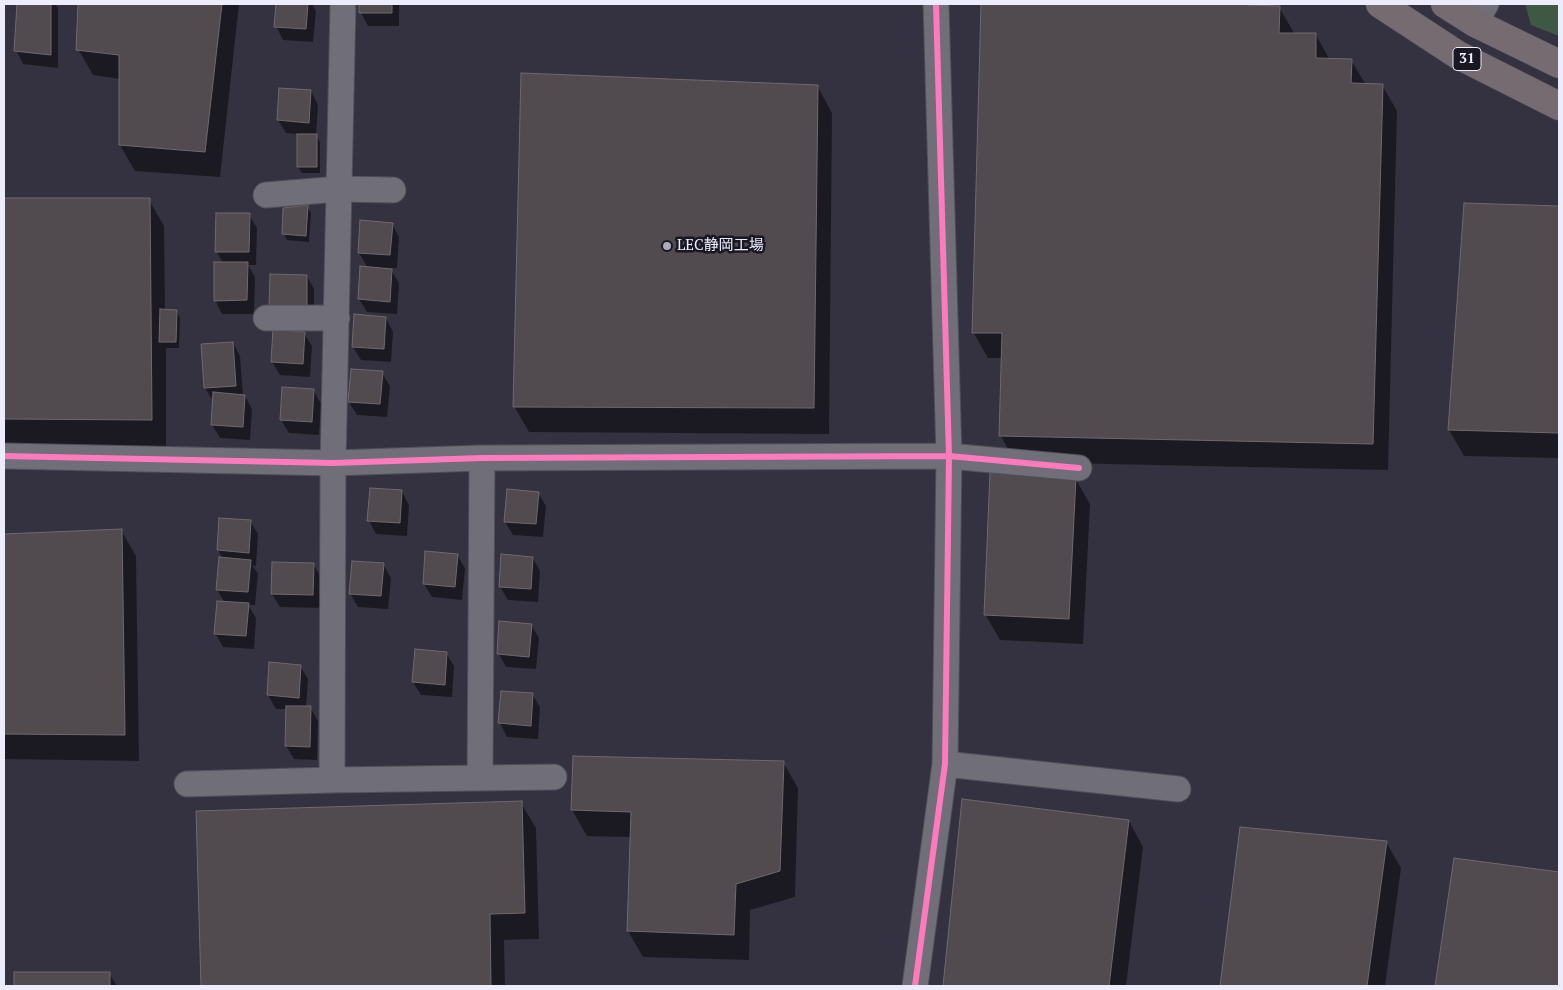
<!DOCTYPE html>
<meta charset="utf-8">
<style>
body{margin:0}
#map{position:relative;width:1563px;height:990px;overflow:hidden;background:#343240;font-family:"PT Serif",serif}
canvas{display:block}
.frame{position:absolute;inset:0;border:5px solid #edecfd;pointer-events:none}
</style>
<div id="map">
<canvas width="1563" height="990"></canvas>
<div class="frame"></div>
</div>
<script>
const context = document.querySelector('canvas').getContext('2d');
context.lineJoin = 'round';
function paint(path, color) { context.fillStyle = color; context.fill(path, 'evenodd'); }
const poly = rows => new Path2D(rows.map(r => 'M' + r).join(''));
function strokePath(path, color, width, dash) { context.strokeStyle = color; context.lineWidth = width; context.lineCap = dash ? 'butt' : 'round'; context.setLineDash(dash || []); context.stroke(path); }
function label(font, color, halo, rows, align = 'center') {
  context.font = font + ' "PT Serif","Noto Sans JP",serif'; context.lineWidth = 5; context.setLineDash([]); context.textBaseline = 'middle'; context.strokeStyle = halo; context.fillStyle = color; for (const [text, x, y, turn = 0] of rows) {
    context.save(); context.translate(x, y); context.rotate((+turn || 0) * Math.PI / 180); context.textAlign = isNaN(turn) ? turn : align; if (halo) context.strokeText(text, 0, 0); context.fillText(text, 0, 0); context.restore();
  }
}
paint(poly([
 [1525,4,1559,4,1559,36,1531,25]
]), '#3e5844');
paint(poly([
 [19,4,55,4,58,8,58,68,23,64,16,50],
 [79,4,239,4,220,177,135,171,120,145,120,79,93,75,78,49],
 [277,4,312,4,316,11,313,42,283,40,276,26],
 [361,4,399,4,399,26,368,26,361,13],
 [982,4,1252,4,1254,7,1279,7,1294,33,1316,35,1330,60,1351,60,1366,85,1382,85,1397,111,1388,470,1015,462,1001,436,1002,358,988,358,973,332],
 [818,87,832,113,829,434,529,432,514,406],
 [280,89,311,91,318,105,316,135,320,142,320,173,302,173,298,167,298,134,286,133,278,120],
 [4,199,149,200,164,226,165,311,177,311,180,318,179,348,166,348,166,446,4,445],
 [1465,204,1559,207,1559,458,1464,456,1449,430],
 [307,207,311,213,309,242,287,240,284,234],
 [249,215,257,228,256,265,248,265,255,277,254,314,222,314,215,300,223,263,217,252],
 [392,224,399,237,397,268,390,268,399,283,397,314,367,312,359,299,368,268,359,253],
 [271,276,307,276,314,289,314,319],
 [386,318,393,332,391,362,361,360,353,347],
 [304,333,312,346,310,377,280,375,272,362],
 [233,343,240,356,243,396,245,396,252,409,250,440,220,438,212,425,213,401,205,388,202,345],
 [382,373,390,386,387,417,357,415,349,402],
 [314,391,321,404,319,435,289,433,281,420],
 [1075,478,1090,504,1083,644,1000,640,985,614],
 [402,492,409,505,407,536,376,534,369,521],
 [538,493,546,506,543,537,513,535,505,522],
 [250,521,258,534,256,566,252,565,258,574,255,605,248,605,256,618,254,649,223,647,215,633,225,603,217,590,223,559,218,550],
 [121,530,136,556,139,761,4,759,4,535],
 [457,555,465,568,462,600,432,597,424,584],
 [533,558,540,571,538,602,508,600,500,587],
 [313,564,321,577,320,608,280,607,272,594],
 [383,564,391,578,388,609,358,607,350,593],
 [531,625,539,638,536,669,506,667,499,654],
 [446,653,454,666,452,697,421,695,413,682],
 [270,664,300,666,308,679,306,707,310,707,318,721,317,760,294,759,286,746,287,709,276,709,268,695],
 [502,692,532,694,540,707,538,739,507,737,500,723],
 [783,762,798,788,795,897,750,910,749,960,643,957,628,931,631,837,587,836,572,810],
 [963,800,1129,821,1143,847,1126,986,945,986],
 [521,803,536,828,539,939,504,940,505,986,202,986,198,813],
 [1241,828,1386,842,1401,868,1385,986,1221,986],
 [1455,859,1559,873,1559,986,1436,986],
 [15,973,109,973,117,986,15,986]
]), '#0007');
const building = poly([
 [17,4,51,4,51,55,14,51,17,4],
 [78,4,222,4,205,152,119,145,119,55,76,50,78,4],
 [276,4,308,4,306,29,274,27,276,4],
 [359,4,392,4,392,13,359,13,359,4],
 [981,4,1248,4,1248,5,1280,6,1279,33,1316,33,1316,58,1352,59,1351,83,1383,84,1373,444,999,436,1002,333,972,333,981,4],
 [521,73,818,85,814,408,513,407,521,73],
 [279,88,311,90,309,123,277,120,279,88],
 [297,134,317,134,317,167,297,167,297,134],
 [4,198,150,198,152,420,4,419,4,198],
 [1464,203,1559,206,1559,433,1448,430,1464,203],
 [308,205,306,236,282,234,283,208,308,205],
 [216,213,250,213,249,252,215,252,216,213],
 [360,220,393,223,390,255,358,253,360,220],
 [214,262,248,262,247,300,214,301,214,262],
 [360,266,392,269,390,302,358,299,360,266],
 [270,274,307,275,307,306,269,306,270,274],
 [160,309,177,310,176,342,159,342,160,309],
 [354,314,386,317,384,349,352,347,354,314],
 [273,329,305,332,303,364,271,362,273,329],
 [233,342,236,386,204,388,201,344,233,342],
 [351,369,383,371,380,404,348,402,351,369],
 [282,387,314,389,312,422,280,420,282,387],
 [213,392,245,395,243,427,211,425,213,392],
 [990,473,1076,477,1069,619,984,615,990,473],
 [370,488,402,490,400,523,367,521,370,488],
 [507,489,539,492,536,524,504,522,507,489],
 [219,518,251,520,249,553,217,550,219,518],
 [122,529,125,735,4,734,4,534,122,529],
 [425,551,458,554,455,587,423,584,425,551],
 [501,554,533,557,531,589,499,587,501,554],
 [219,557,251,560,248,592,216,590,219,557],
 [352,561,384,563,381,596,349,594,352,561],
 [272,562,314,563,313,595,271,594,272,562],
 [217,601,249,603,246,636,214,634,217,601],
 [499,621,532,624,529,657,497,654,499,621],
 [415,649,447,652,445,685,412,682,415,649],
 [269,662,301,665,299,698,267,695,269,662],
 [501,691,533,693,531,726,498,723,501,691],
 [286,706,311,706,310,747,285,746,286,706],
 [573,756,784,761,780,871,736,884,734,935,627,931,631,812,571,810,573,756],
 [962,799,1129,820,1109,986,943,986,962,799],
 [522,801,525,913,490,914,491,986,201,986,196,811,522,801],
 [1240,827,1387,841,1367,986,1220,986,1240,827],
 [1454,858,1559,872,1559,986,1435,986,1454,858],
 [14,972,110,972,110,986,14,986,14,972]
]);
paint(building, '#514a4f');
strokePath(building, '#70686d', 1);
const street = poly([
 [1475,23,1486,4],
 [266,195,339,189,393,190],
 [266,318,337,318],
 [4,456,333,463,482,458,949,456,1079,468],
 [945,764,1178,789],
 [480,777,482,458],
 [332,780,333,463,343,4],
 [187,784,332,780,554,777],
 [915,986,945,764,949,456,936,4]
]);
const primary = poly([
 [1380,4,1458,55,1559,106],
 [1445,4,1475,23,1559,64]
]);
strokePath(street, '#4f4e5a', 27);
strokePath(primary, '#4f4e5a', 29);
strokePath(street, '#6f6e79', 25);
strokePath(primary, '#756b71', 28);
strokePath(poly([
 [4,456,333,463,482,458,949,456,1079,468],
 [915,986,945,764,949,456,936,4]
]), '#fd7abc', 6);
for (const [x, y, r, color] of [
 [667,246,5,"#acabbb"]
]) { const dot = new Path2D(); dot.arc(x, y, r, 0, 2 * Math.PI); context.fillStyle = color; context.fill(dot); strokePath(dot, '#181722', 2); }
for (const [x, y, w] of [
 [1467,59,28]
]) { const box = new Path2D(); box.roundRect(x - w / 2, y - 11.5, w, 23, 4); context.fillStyle = '#181722'; context.fill(box); strokePath(box, '#edecfd', 1); }
label('bold 14px', '#edecfd', null, [
 ["31",1467,59]
]);
label('15px', '#edecfd', '#181722', [
 ["LEC静岡工場",677,246]
], 'left');
</script>
